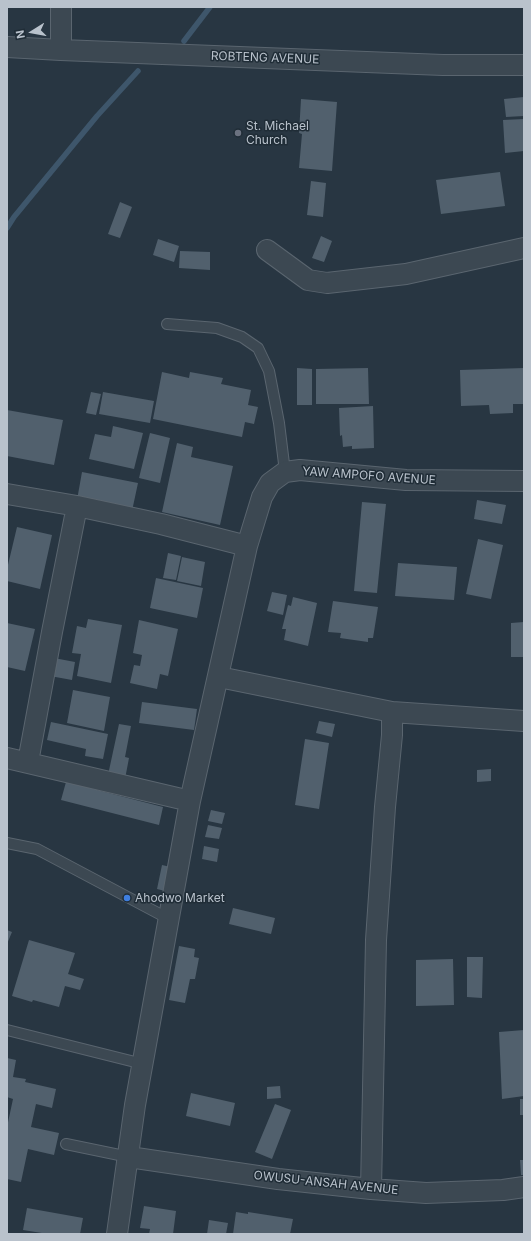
<!DOCTYPE html>
<style>
body{margin:0}
#map{position:relative;width:531px;height:1241px;overflow:hidden;background:#283642;font-family:Inter,sans-serif}
canvas{display:block}
.frame{position:absolute;inset:0;border:8px solid #b9c2cc;pointer-events:none}
.north{position:absolute;left:12px;top:12px;width:40px;height:40px;-webkit-text-stroke:3px #202d37;paint-order:stroke;rotate:259deg;font-size:11px;font-weight:700;line-height:16px;text-align:center;color:#b9c2cc}
.north::after{content:'';display:block;margin:auto;width:14px;height:18px;background:#b9c2cc;clip-path:polygon(50% 0,100% 100%,50% 72%,0 100%)}
</style>
<div id="map">
<canvas width="531" height="1241"></canvas>
<div class="frame"></div>
<div class="north">N</div>
</div>
<script>
const context = document.querySelector('canvas').getContext('2d');
context.lineJoin = 'round';
const poly = rows => new Path2D(rows.map(r => 'M' + r).join(''));
function strokePath(path, color, width, dash) { context.strokeStyle = color; context.lineWidth = width; context.lineCap = dash ? 'butt' : 'round'; context.setLineDash(dash || []); context.stroke(path); }
function paint(path, color) { context.fillStyle = color; context.fill(path, 'evenodd'); }
function label(font, color, halo, rows, align = 'center') {
  context.font = font + ' Inter,sans-serif'; context.lineWidth = 3; context.setLineDash([]); context.textBaseline = 'middle'; context.strokeStyle = halo; context.fillStyle = color; for (const [text, x, y, turn = 0] of rows) {
    context.save(); context.translate(x, y); context.rotate((+turn || 0) * Math.PI / 180); context.textAlign = isNaN(turn) ? turn : align; if (halo) context.strokeText(text, 0, 0); context.fillText(text, 0, 0); context.restore();
  }
}
strokePath(poly([
 [184,41,210,7],
 [7,228,14,217,97,116,138,71]
]), '#3e566b', 5.5);
paint(poly([
 [524,97,524,116,506,117,504,99],
 [301,99,337,102,332,171,299,168,302,134,299,133],
 [524,119,524,151,505,153,503,120],
 [500,172,505,206,441,214,436,180],
 [311,181,326,183,323,217,307,215],
 [120,202,132,207,120,238,108,234],
 [321,236,332,241,324,262,312,258],
 [158,239,179,246,174,262,153,255],
 [180,251,210,252,210,270,179,268],
 [297,368,312,369,312,405,297,405],
 [368,368,369,404,316,404,316,369],
 [524,368,524,404,513,404,513,413,490,414,489,405,461,406,460,370],
 [162,372,189,378,190,372,223,378,221,384,251,390,248,405,258,407,254,424,245,422,242,437,153,419],
 [91,392,101,394,96,415,86,413],
 [103,392,154,401,150,423,99,414],
 [373,406,374,448,352,449,352,446,343,447,342,435,340,436,339,408],
 [7,410,63,420,54,465,7,456],
 [113,426,143,433,134,469,89,459,95,434,111,437],
 [150,433,170,438,160,483,139,478],
 [177,443,193,447,191,457,233,466,220,525,162,512],
 [82,472,138,483,132,511,77,500],
 [477,500,506,505,502,524,474,519],
 [362,502,386,504,377,593,354,591],
 [17,527,52,535,40,589,7,581,7,569],
 [478,539,503,545,491,599,466,594],
 [168,553,181,556,176,580,163,578],
 [182,557,205,562,201,586,177,581],
 [398,563,457,567,454,600,395,596],
 [156,578,203,588,197,618,150,608],
 [272,592,287,595,283,615,267,611],
 [293,597,317,603,308,646,284,640,286,629,282,629,288,605,291,606],
 [333,601,378,607,373,638,368,638,368,642,340,638,341,633,328,632],
 [88,619,122,625,111,683,77,676,81,654,72,653,77,626,86,628],
 [139,620,178,629,168,676,160,674,157,689,130,683,134,665,140,666,142,655,133,653],
 [524,622,524,657,511,657,511,623],
 [7,623,35,629,25,671,7,667],
 [54,658,75,662,72,680,50,676],
 [73,690,110,697,104,731,67,723],
 [142,702,197,709,194,730,139,723],
 [319,721,335,724,332,737,316,733],
 [51,722,108,734,103,759,85,756,86,749,47,740],
 [119,724,131,726,125,757,129,758,125,779,108,775],
 [305,739,329,743,319,809,295,805],
 [491,769,491,781,477,782,477,770],
 [66,782,163,807,159,825,61,800],
 [211,810,225,813,222,824,208,821],
 [208,825,222,828,219,839,205,837],
 [204,846,219,849,217,862,202,859],
 [162,865,175,868,169,892,157,889],
 [233,908,275,918,271,934,229,924],
 [7,930,12,932,7,944],
 [29,940,75,953,68,974,84,979,80,990,65,986,59,1007,33,1000,32,1002,12,996],
 [179,946,195,949,194,957,199,958,195,979,190,979,185,1003,169,1000],
 [467,957,483,957,482,998,467,997],
 [453,959,454,1005,416,1006,416,960],
 [524,1030,524,1087,523,1088,524,1096,502,1099,499,1032],
 [7,1058,16,1060,13,1077,26,1079,25,1082,56,1089,52,1108,36,1104,31,1127,59,1133,54,1155,28,1149,21,1182,7,1179,7,1127,13,1099,7,1097],
 [280,1086,281,1098,267,1099,267,1087],
 [191,1093,235,1103,230,1126,186,1116],
 [520,1099,524,1099,524,1115,520,1115],
 [275,1104,291,1110,272,1159,255,1152],
 [520,1160,524,1160,524,1175,521,1175],
 [144,1206,176,1211,173,1234,149,1234,150,1229,140,1228],
 [27,1208,83,1218,80,1234,48,1234,23,1230],
 [236,1212,248,1214,248,1212,293,1219,290,1234,233,1234],
 [209,1220,228,1223,226,1234,207,1234]
]), '#51606d');
const service = poly([
 [167,324,217,328,242,337,258,348,269,371,279,423,285,472],
 [7,843,37,849,169,919],
 [7,1030,143,1064],
 [66,1144,129,1157]
]);
const minor = poly([
 [61,7,61,50],
 [7,47,61,50,443,65,524,65],
 [267,250,308,280,327,283,406,274,524,248],
 [7,494,77,506,161,524,247,546],
 [219,677,392,712,392,735,385,807,376,940,371,1189],
 [392,712,524,721],
 [7,758,190,801],
 [28,762,52,632,77,506],
 [129,1157,278,1179,371,1189,426,1193,503,1190,524,1187],
 [117,1234,135,1105,190,801,247,546,262,497,270,483,285,472,300,470,406,480,524,481]
]);
strokePath(service, '#5a656f', 12);
strokePath(minor, '#5a656f', 22);
strokePath(service, '#3c4852', 10);
strokePath(minor, '#3c4852', 20);
for (const [x, y, r, color] of [
 [238,133,4,"#6b7280"],
 [127,898,4,"#3f7fe0"]
]) { const dot = new Path2D(); dot.arc(x, y, r, 0, 2 * Math.PI); context.fillStyle = color; context.fill(dot); strokePath(dot, '#202d37', 1.5); }
label('12px', '#b9c2cc', '#202d37', [
 ["ROBTENG AVENUE",265,58,2],
 ["YAW AMPOFO AVENUE",369,476,4],
 ["OWUSU-ANSAH AVENUE",326,1183,6]
]);
label('12px', '#b9c2cc', '#202d37', [
 ["St. Michael",246,126],
 ["Church",246,140],
 ["Ahodwo Market",135,898]
], 'left');
</script>
